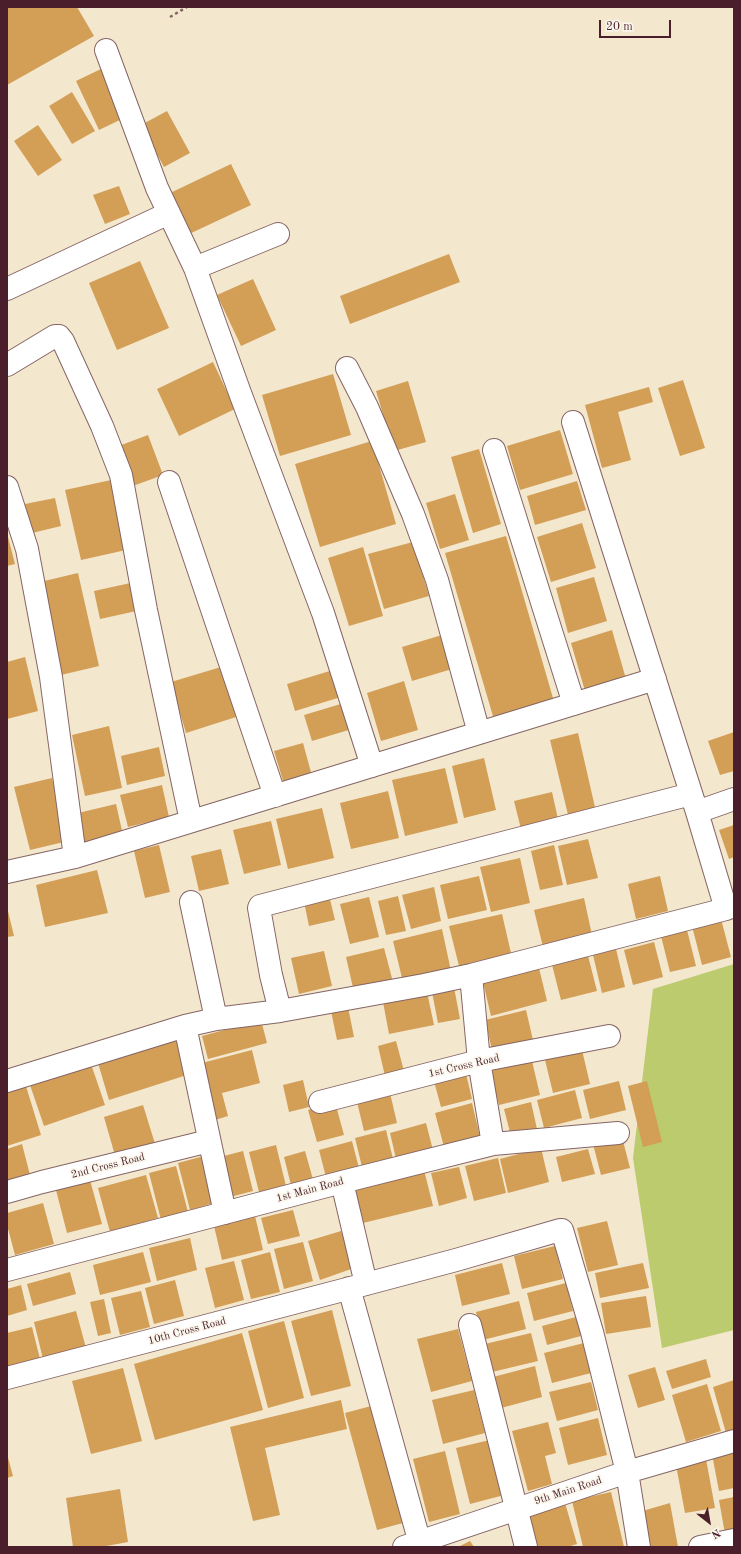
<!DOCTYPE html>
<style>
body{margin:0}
#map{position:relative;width:741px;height:1554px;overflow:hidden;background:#f3e7ce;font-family:"Old Standard TT",serif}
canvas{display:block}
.frame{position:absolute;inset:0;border:8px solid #4a1f2b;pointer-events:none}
.north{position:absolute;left:689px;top:1502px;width:40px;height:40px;-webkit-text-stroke:3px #fbf7ec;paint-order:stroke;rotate:149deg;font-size:11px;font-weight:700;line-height:16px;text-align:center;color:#4a1f2b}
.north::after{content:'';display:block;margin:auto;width:14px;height:18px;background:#4a1f2b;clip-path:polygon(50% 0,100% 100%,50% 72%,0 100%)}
.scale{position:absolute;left:599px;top:20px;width:72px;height:18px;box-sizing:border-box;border:2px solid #4a1f2b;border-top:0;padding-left:5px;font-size:12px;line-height:14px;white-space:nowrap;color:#4a1f2b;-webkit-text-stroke:3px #fbf7ec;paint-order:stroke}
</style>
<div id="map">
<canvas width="741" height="1554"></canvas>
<div class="frame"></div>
<div class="north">N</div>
<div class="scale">20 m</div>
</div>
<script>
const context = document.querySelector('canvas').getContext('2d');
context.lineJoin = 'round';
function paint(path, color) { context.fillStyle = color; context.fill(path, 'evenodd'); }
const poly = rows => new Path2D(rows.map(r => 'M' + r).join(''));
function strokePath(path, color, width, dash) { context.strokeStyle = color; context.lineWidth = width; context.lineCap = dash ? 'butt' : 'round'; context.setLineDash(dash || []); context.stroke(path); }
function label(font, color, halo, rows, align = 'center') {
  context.font = font + ' "Old Standard TT",serif'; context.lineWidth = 3.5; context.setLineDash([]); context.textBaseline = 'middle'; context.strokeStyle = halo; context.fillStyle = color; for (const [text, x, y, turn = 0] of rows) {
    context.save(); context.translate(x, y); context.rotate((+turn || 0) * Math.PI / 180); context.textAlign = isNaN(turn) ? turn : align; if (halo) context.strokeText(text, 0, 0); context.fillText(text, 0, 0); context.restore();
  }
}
paint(poly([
 [734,964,734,1330,662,1348,633,1158,653,989]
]), '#bccb6d');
paint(poly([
 [7,7,77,7,94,36,7,85],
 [103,68,126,117,99,130,76,81],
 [72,92,95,131,72,144,49,106],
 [167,111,190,153,164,167,141,125],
 [38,125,62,160,38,176,14,141],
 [231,164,251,205,187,235,168,194],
 [119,186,130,214,105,224,93,195],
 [449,254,460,282,350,324,340,296],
 [140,261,169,328,117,350,89,283],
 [253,279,276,330,241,346,217,295],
 [213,362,235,409,179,436,157,389],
 [333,374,351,435,280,456,262,395],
 [683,380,705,448,680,456,658,388],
 [408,381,426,442,394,451,376,391],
 [649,387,653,402,618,412,631,460,602,468,585,405],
 [560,430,573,474,520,490,507,446],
 [148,435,163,475,130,487,116,447],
 [372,441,396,524,320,547,295,464],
 [479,449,501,524,473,533,451,457],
 [111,480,126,550,81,560,65,490],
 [577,481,586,510,535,525,527,496],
 [455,494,469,540,440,549,426,503],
 [55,498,61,526,32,533,25,504],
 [582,523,596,568,551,582,537,537],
 [7,533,15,564,7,566],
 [506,536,555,705,495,723,445,553],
 [413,542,429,596,384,609,368,554],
 [363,547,383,616,349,626,328,558],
 [78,573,99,666,61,675,40,582],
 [594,577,607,621,568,633,556,588],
 [135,582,141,610,100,619,94,591],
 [612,630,626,679,585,691,571,643],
 [442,635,452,669,412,681,402,647],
 [25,657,38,711,7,719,7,662],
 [221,667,236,717,186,733,171,682],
 [333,670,341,697,295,711,287,684],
 [404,681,418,730,381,741,367,693],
 [344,703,352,729,312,741,304,715],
 [109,726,122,788,85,796,72,735],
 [734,732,734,771,720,775,708,741],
 [578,733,597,816,570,823,550,740],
 [303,743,312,776,284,784,274,751],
 [159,747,165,776,127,785,121,756],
 [484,758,496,810,464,818,452,766],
 [445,768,458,823,405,836,392,780],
 [52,778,68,841,30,850,14,787],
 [162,785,169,817,128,827,120,795],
 [388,791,399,838,351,849,340,803],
 [552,792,560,828,523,837,514,801],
 [116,804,123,835,85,844,78,813],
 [322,808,334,858,288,869,276,819],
 [271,821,281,865,244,874,233,830],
 [734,825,734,857,729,859,719,830],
 [588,839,598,878,567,885,558,846],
 [159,845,170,892,145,898,134,851],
 [554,845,563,885,540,890,531,851],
 [221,849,229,884,199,891,191,856],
 [520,858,530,903,491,912,480,867],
 [97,870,108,913,45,927,36,885],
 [479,876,487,910,448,919,440,885],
 [660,876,668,911,636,919,628,884],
 [434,887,441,921,411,929,402,895],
 [328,891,335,920,309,926,303,897],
 [398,896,406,931,386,935,378,901],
 [369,897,379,937,350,944,340,904],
 [584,898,592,935,543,947,534,910],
 [7,907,14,936,7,937],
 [502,914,511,953,459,966,449,926],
 [721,919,731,957,702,965,692,926],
 [442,929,451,971,403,982,393,941],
 [687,930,696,966,670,972,661,936],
 [654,942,663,977,633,985,624,950],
 [384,948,393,982,354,992,346,957],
 [616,949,625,987,602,993,593,955],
 [324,951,332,986,299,994,291,958],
 [587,952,597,991,561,1000,551,961],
 [539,968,547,1001,491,1016,483,982],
 [453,982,460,1019,438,1023,431,987],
 [427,992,434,1025,389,1034,383,1002],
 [348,1007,354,1037,337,1040,331,1011],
 [526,1010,533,1040,492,1050,485,1020],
 [261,1020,267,1043,208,1059,202,1036],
 [176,1039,187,1075,109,1100,98,1063],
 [396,1041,404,1071,385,1076,378,1046],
 [252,1050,260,1083,222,1093,228,1116,215,1120,202,1063],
 [582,1050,590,1084,553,1093,545,1060],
 [532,1061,540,1095,499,1105,490,1071],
 [91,1064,105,1105,44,1126,30,1085],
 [464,1065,472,1099,441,1107,432,1074],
 [303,1080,309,1107,289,1112,283,1085],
 [619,1081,626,1110,590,1119,583,1090],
 [647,1081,662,1142,643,1147,628,1086],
 [25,1083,41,1135,7,1146,7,1089],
 [575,1090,582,1118,544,1128,537,1100],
 [390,1093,397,1123,364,1131,357,1102],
 [335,1102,344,1135,317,1142,308,1110],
 [531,1102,537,1129,511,1136,504,1109],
 [472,1103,480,1137,444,1147,435,1113],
 [143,1105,156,1147,116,1159,104,1117],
 [426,1123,434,1154,397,1163,390,1133],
 [386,1130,394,1163,363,1171,355,1138],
 [622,1137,630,1168,601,1175,593,1144],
 [352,1141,360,1172,327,1181,319,1150],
 [22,1144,30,1175,7,1181,7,1149],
 [276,1145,287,1190,260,1196,249,1152],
 [541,1148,549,1182,508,1193,500,1159],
 [588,1149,595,1174,562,1182,556,1157],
 [243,1151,253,1191,230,1197,220,1157],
 [305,1151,314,1183,292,1189,284,1157],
 [204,1156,217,1202,190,1210,178,1163],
 [498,1158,506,1193,474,1201,465,1166],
 [176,1166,188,1212,161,1220,149,1173],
 [459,1167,467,1198,439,1206,431,1173],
 [424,1170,433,1206,363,1223,354,1188],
 [146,1175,158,1218,110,1232,98,1188],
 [90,1180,102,1224,67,1233,56,1190],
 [43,1203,54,1244,15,1255,7,1225,7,1213],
 [293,1210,300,1236,268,1244,261,1218],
 [255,1216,263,1250,222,1260,214,1226],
 [607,1221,618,1265,588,1272,577,1228],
 [341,1231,354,1268,320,1280,308,1241],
 [190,1238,197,1270,157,1281,149,1248],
 [303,1242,313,1281,284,1289,274,1249],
 [555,1246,563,1279,522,1289,514,1256],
 [143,1252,151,1282,100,1295,93,1265],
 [270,1252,280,1292,251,1299,241,1260],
 [234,1261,244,1300,215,1308,205,1268],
 [502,1263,510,1294,462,1306,455,1275],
 [643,1263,649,1288,600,1298,595,1273],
 [70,1272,76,1294,33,1306,27,1284],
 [175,1280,184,1316,154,1324,145,1288],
 [566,1283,573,1311,534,1321,527,1293],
 [21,1285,27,1310,7,1316,7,1289],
 [141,1291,150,1327,120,1335,111,1298],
 [646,1296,651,1327,606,1334,601,1303],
 [104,1299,111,1333,98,1336,90,1302],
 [519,1301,526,1329,483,1340,476,1312],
 [332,1310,351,1386,311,1396,291,1321],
 [76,1311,86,1348,43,1359,34,1322],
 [576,1317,581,1336,547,1345,542,1326],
 [284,1321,304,1398,268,1408,248,1331],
 [32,1327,40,1359,7,1367,7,1333],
 [458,1329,472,1381,431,1392,417,1339],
 [242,1333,263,1410,155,1440,134,1364],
 [531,1333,538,1361,492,1372,485,1344],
 [584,1343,591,1373,552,1383,544,1353],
 [706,1359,711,1377,672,1389,666,1371],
 [535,1366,542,1397,501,1408,493,1377],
 [655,1367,665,1400,638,1408,628,1375],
 [123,1368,142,1441,91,1454,72,1381],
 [734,1380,734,1430,726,1433,713,1387],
 [591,1382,598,1410,557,1421,549,1392],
 [707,1384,721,1431,686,1442,672,1395],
 [474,1390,485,1433,443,1444,432,1400],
 [341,1400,347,1429,265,1448,280,1515,253,1521,230,1427],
 [371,1406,403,1523,377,1530,345,1413],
 [598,1418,607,1455,568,1465,559,1428],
 [548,1422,556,1453,545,1456,552,1484,528,1491,512,1431],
 [494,1439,508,1494,470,1504,456,1448],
 [734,1447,734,1488,719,1491,711,1449],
 [445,1451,460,1514,429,1522,413,1459],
 [7,1454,13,1476,7,1478],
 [706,1459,715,1508,685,1513,676,1465],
 [120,1489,128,1542,101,1547,73,1547,66,1498],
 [611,1492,624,1547,583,1547,572,1501],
 [734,1497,734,1532,725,1534,719,1500],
 [565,1503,577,1544,567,1547,534,1547,525,1514],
 [670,1503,678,1547,647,1547,639,1512],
 [470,1541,474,1547,458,1547]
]), '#d39e56');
const minor = poly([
 [106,50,157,188,195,268,240,393,323,613,372,766],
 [195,268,278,234],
 [7,289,169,213],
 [7,365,55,336,59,336,63,341,102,426,121,475,146,610,191,821],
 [347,368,367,407,413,514,437,580,479,733],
 [573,422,697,812,726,909],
 [494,450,574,704],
 [169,482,275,796],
 [7,487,27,549,51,677,75,857],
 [697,812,734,799],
 [7,872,75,857,655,679],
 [191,902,216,1019],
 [471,975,479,1061,493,1144],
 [280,1011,271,975,259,908,260,906,691,794],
 [185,1026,225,1213],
 [7,1081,185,1026,216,1019,280,1011,424,985,471,975,726,909,734,906],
 [320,1102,479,1061,609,1036],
 [342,1182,366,1284,456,1260,560,1230,562,1230,592,1332,627,1472,639,1547],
 [7,1192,42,1182,209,1141],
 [7,1270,342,1182,493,1144,618,1133],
 [349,1288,421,1547],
 [470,1325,526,1547],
 [7,1378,366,1284],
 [404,1547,627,1472,734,1441],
 [700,1547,734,1540]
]);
strokePath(minor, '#856564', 24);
strokePath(poly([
 [170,17,187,7]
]), '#856564', 2.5, [3, 3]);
strokePath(minor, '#fff', 22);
label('11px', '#4a1f2b', '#fbf7ec', [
 ["1st Cross Road",464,1066,-13],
 ["2nd Cross Road",108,1166,-14],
 ["1st Main Road",310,1190,-15],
 ["10th Cross Road",187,1331,-15],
 ["9th Main Road",568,1491,-18]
]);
</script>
